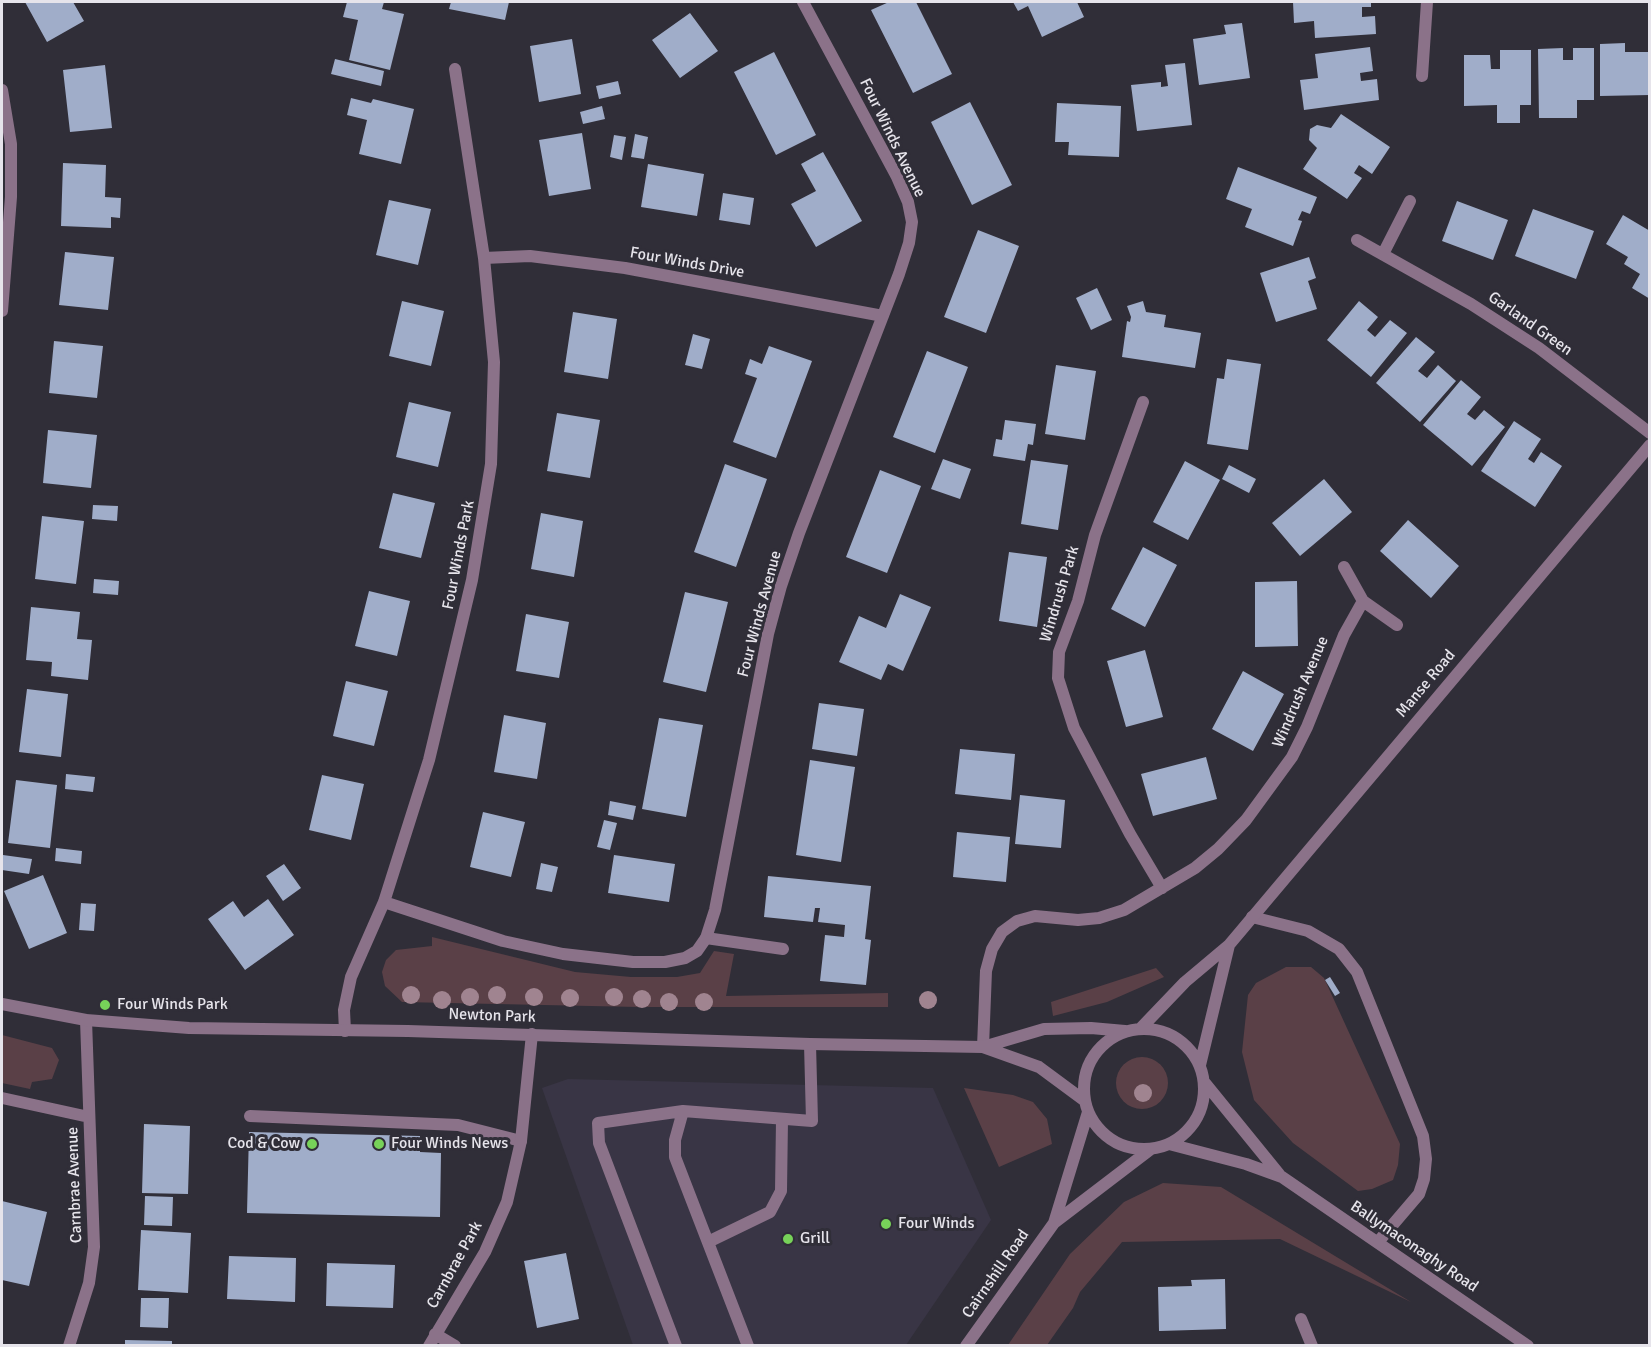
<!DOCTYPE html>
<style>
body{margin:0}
#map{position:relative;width:1651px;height:1347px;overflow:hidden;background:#302e38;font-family:Signika,sans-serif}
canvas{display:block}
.frame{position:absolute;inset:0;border:3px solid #e6e4eb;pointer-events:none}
</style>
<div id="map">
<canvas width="1651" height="1347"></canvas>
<div class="frame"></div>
</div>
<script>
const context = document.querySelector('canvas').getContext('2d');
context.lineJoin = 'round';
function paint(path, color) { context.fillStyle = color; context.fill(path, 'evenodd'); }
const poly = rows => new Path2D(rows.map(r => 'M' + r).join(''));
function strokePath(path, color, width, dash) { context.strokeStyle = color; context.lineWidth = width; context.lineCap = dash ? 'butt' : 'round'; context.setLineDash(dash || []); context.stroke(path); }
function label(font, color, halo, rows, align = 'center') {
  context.font = font + ' Signika,sans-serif'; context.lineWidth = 6; context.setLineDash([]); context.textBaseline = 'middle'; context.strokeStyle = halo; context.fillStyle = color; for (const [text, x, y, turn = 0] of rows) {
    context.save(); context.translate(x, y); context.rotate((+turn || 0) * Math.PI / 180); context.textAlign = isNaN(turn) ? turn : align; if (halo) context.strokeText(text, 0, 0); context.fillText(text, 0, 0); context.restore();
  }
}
paint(poly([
 [568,1079,933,1088,991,1220,906,1345,633,1345,542,1088]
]), '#393545');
paint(poly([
 [432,937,575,972,631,977,677,977,700,973,714,951,734,954,726,996,888,993,888,1007,638,1007,402,1002,385,986,382,972,386,960,396,950,432,946],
 [1286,967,1311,967,1324,978,1400,1144,1398,1165,1393,1180,1372,1189,1358,1191,1293,1143,1254,1100,1242,1052,1248,995,1256,983],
 [1156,968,1164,977,1107,1002,1053,1016,1051,1002],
 [2,1035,52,1048,59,1060,52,1079,32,1082,30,1089,2,1083],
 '1116 1083a26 26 0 1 1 52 0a26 26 0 1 1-52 0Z',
 [964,1088,1013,1095,1033,1102,1047,1119,1052,1144,999,1167],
 [1163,1183,1221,1187,1411,1302,1280,1239,1122,1242,1080,1292,1073,1308,1047,1345,1008,1345,1070,1254,1124,1202]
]), '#5a4047');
paint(poly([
 [25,2,73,2,84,21,47,42],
 [347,2,384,2,382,9,404,14,390,70,349,60,358,20,343,17],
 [451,2,509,2,505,20,449,9],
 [889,2,916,2,952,74,913,93,871,10],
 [1013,2,1077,2,1084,17,1042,37,1028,6,1018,11],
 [1293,2,1371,2,1371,7,1362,7,1362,17,1375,16,1376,34,1315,38,1314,21,1294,23],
 [690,13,718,51,680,78,652,40],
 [1242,23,1250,78,1199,85,1193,39,1226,34,1224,25],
 [572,39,581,94,539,102,530,46],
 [1625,43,1625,52,1650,52,1650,95,1600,96,1600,44],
 [1370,47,1373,71,1360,73,1361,81,1377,79,1379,100,1304,110,1300,80,1318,78,1315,54],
 [1563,48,1563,60,1573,60,1573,48,1594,48,1594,100,1577,100,1577,118,1539,118,1538,49],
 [1500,50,1531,50,1531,105,1520,105,1520,123,1497,123,1497,105,1464,106,1464,55,1490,55,1491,69,1500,69],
 [774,52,816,135,776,155,734,72],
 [335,59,384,71,381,86,331,74],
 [1185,63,1192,125,1137,131,1131,85,1161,82,1161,87,1168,86,1165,65],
 [105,65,112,128,70,132,63,70],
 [618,81,621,94,599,99,596,86],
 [351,98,371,103,373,99,414,109,401,164,359,154,367,120,347,115],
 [970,102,1012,185,972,205,931,122],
 [1057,103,1121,106,1119,157,1068,155,1069,142,1055,142],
 [602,106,605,119,583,124,580,112],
 [1341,114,1390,147,1372,174,1359,165,1354,173,1362,178,1347,199,1303,169,1317,148,1309,140,1310,129,1317,125,1331,128],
 [582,133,591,189,549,196,539,140],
 [635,134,648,137,644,159,631,157],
 [614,135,626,137,622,160,610,157],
 [823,152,862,221,816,247,791,204,816,191,801,164],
 [63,163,106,165,105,197,121,198,120,218,111,217,111,228,61,226],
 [648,164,704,174,697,216,641,207],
 [1238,167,1317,197,1310,214,1302,211,1298,220,1302,221,1293,246,1245,227,1252,209,1226,199],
 [723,193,754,198,750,225,719,220],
 [389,200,431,209,418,265,376,255],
 [1457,201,1508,220,1493,260,1442,241],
 [1533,209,1594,231,1576,279,1515,256],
 [1623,215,1650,231,1650,299,1632,288,1640,274,1624,264,1628,257,1606,244],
 [978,230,1019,246,986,333,944,317],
 [65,252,114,257,108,310,59,305],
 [1309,257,1316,278,1308,281,1317,309,1276,322,1260,273],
 [1097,288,1112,320,1091,330,1076,298],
 [402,301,444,311,431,366,389,356],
 [1143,301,1146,312,1166,315,1164,327,1201,333,1195,368,1122,357,1127,321,1130,322,1131,317,1127,306],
 [1359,301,1378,317,1367,330,1375,337,1390,320,1407,333,1371,377,1327,340],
 [573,312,617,319,608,379,564,372],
 [693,334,710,339,702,369,685,365],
 [1416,337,1435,352,1418,371,1427,378,1438,365,1456,381,1420,422,1376,383],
 [54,341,103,346,97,398,49,393],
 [769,346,812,361,776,458,733,442,757,378,745,374,750,359,762,364],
 [927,351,968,367,935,453,893,437],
 [1227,359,1261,364,1248,450,1207,444,1217,378,1224,379],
 [1056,365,1096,371,1085,440,1045,434],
 [1461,380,1481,397,1467,414,1475,420,1484,410,1505,427,1472,466,1423,425],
 [409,402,451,412,438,467,396,457],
 [557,413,600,420,590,478,547,471],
 [1005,420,1036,424,1033,445,1028,444,1025,461,993,456,996,439,1002,440],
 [1514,421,1541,439,1528,459,1534,463,1541,452,1562,466,1535,507,1481,471],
 [48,430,97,435,91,488,43,483],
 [943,459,971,469,960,499,931,489],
 [1031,460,1068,465,1058,530,1021,524],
 [1185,461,1220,480,1188,540,1153,522],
 [725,464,767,479,736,567,694,552],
 [1229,465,1256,479,1249,493,1222,479],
 [880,470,921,486,887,573,846,557],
 [1324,479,1352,512,1300,556,1272,523],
 [393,493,435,503,421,558,379,548],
 [93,505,118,506,117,521,92,519],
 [541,513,583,521,574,577,531,569],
 [42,516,84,521,76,584,35,579],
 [1408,520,1459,566,1431,598,1380,551],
 [1143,547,1177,565,1145,627,1111,609],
 [1009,552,1047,557,1037,627,999,621],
 [94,579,119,581,118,595,93,593],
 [1297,581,1298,646,1255,647,1255,582],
 [369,591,410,601,397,656,355,646],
 [685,592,728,602,706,692,663,682],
 [900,594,931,607,903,671,888,664,881,680,839,662,859,616,886,628],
 [31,607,80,612,77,639,92,640,88,680,51,676,52,662,26,660],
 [526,614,569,622,559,678,516,671],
 [1145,650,1163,717,1126,727,1107,661],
 [1243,671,1284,694,1253,751,1212,729],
 [346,681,388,691,374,746,333,736],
 [27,689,68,694,61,757,19,752],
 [819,703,864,709,857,756,812,749],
 [504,715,546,723,537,779,494,772],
 [659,718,703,725,686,817,642,809],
 [960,749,1015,754,1011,800,955,794],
 [1206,757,1217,799,1153,816,1141,774],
 [810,760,855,767,841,862,796,855],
 [66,774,95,777,93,792,65,789],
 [322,775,364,784,351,840,309,830],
 [16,780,57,785,50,848,8,843],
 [1020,795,1065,800,1061,848,1015,844],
 [610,801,636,806,633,820,608,815],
 [483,812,525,822,511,877,470,867],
 [604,820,617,823,610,850,597,847],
 [957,832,1010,837,1006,882,953,877],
 [56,848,82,851,81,864,55,861],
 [3,855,32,859,29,874,2,870],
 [614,855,675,864,669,902,608,893],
 [541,863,558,867,552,892,536,889],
 [284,864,301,888,283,901,266,876],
 [43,875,67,933,29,949,4,891],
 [768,876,871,886,865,939,871,940,866,985,820,981,825,935,844,937,845,925,818,922,820,908,815,908,813,922,764,917],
 [268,899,294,935,245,970,208,919,233,901,244,917],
 [81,903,96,904,94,931,79,930],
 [1330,977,1340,993,1335,996,1325,980],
 [144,1124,190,1126,188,1194,142,1193],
 [249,1132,420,1136,420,1152,441,1153,440,1217,247,1213],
 [145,1196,173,1197,172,1226,144,1225],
 [2,1201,47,1212,29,1286,2,1280],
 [141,1230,191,1233,188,1293,138,1290],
 [566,1253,579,1319,537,1328,524,1261],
 [229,1256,296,1258,295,1302,227,1299],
 [327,1263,395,1265,393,1308,326,1306],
 [1225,1279,1226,1329,1159,1331,1158,1287,1192,1286,1191,1280],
 [141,1298,169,1298,168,1328,140,1327],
 [125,1340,172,1341,172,1346,125,1346]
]), '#a0adc9');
strokePath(poly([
 [1252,917,1308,931,1339,949,1357,972,1423,1136,1426,1159,1424,1179,1419,1194,1378,1242],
 [706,938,783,949],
 [683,1111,675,1140,675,1157,748,1346],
 [250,1116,458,1125,521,1141],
 [708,1242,770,1212,781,1191,782,1120],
 [676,1346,599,1143,598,1123,683,1111,812,1121,810,1044]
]), '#8b7289', 12);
strokePath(poly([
 [1422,76,1427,2],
 [2,90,11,144,11,197,2,311],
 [1357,240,1471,304,1539,348,1650,433],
 [1383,254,1410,201],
 [484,258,530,256,625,268,883,316],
 [1143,402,1095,535,1078,601,1059,652,1058,678,1074,728,1130,834,1162,888],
 [1344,567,1363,601,1397,625],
 [384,902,503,941,563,954,633,962,665,962,685,958,697,951,706,938,715,910,768,634,781,586,799,533,899,274,909,243,912,222,908,202,897,177,803,2],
 [345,1031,344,1010,351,977,384,902,429,760,472,580,491,464,494,362,484,258,455,69],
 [983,1047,986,971,992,949,1002,932,1017,921,1035,916,1078,920,1099,918,1124,910,1195,868,1218,849,1246,820,1292,757,1307,727,1344,635,1363,601],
 [2,1098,89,1117],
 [1301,1319,1312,1346],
 [435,1334,455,1346],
 [69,1346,89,1283,94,1247,86,1020],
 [429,1346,485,1252,507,1202,521,1141,532,1034]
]), '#8b7289', 12);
strokePath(poly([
 [2,1004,86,1020,189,1028,408,1031,810,1044,983,1047,1044,1029,1091,1028,1125,1031],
 [1141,1028,1185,982,1229,945,1650,445],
 '1084 1089a60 60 0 1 1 120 0a60 60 0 1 1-120 0Z',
 [983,1047,1039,1067,1085,1101],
 [1200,1065,1229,945],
 [1205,1083,1279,1174],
 [1169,1144,1246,1164,1282,1177,1528,1346],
 [1054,1223,1088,1112],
 [966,1346,1054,1223,1151,1149]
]), '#8b7289', 12);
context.fillStyle = '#a08490';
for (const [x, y] of [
 [411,995],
 [497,995],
 [470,997],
 [534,997],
 [614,997],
 [570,998],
 [642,999],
 [442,1000],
 [928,1000],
 [669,1002],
 [704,1002],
 [1143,1093]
]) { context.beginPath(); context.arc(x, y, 9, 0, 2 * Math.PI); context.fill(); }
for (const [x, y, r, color] of [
 [105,1005,6,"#77d259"],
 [312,1144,6,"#77d259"],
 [379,1144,6,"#77d259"],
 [886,1224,6,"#77d259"],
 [788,1239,6,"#77d259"]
]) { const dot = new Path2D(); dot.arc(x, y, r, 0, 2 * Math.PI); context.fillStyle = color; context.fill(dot); strokePath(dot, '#302e38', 2); }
label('16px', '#e6e4eb', '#302e38', [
 ["Four Winds Avenue",892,138,64],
 ["Four Winds Drive",687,263,10],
 ["Garland Green",1530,324,35],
 ["Four Winds Park",459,555,-79],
 ["Windrush Park",1060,594,-73],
 ["Four Winds Avenue",760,614,-75],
 ["Manse Road",1426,684,-50],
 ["Windrush Avenue",1301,692,-67],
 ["Newton Park",492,1016,2],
 ["Carnbrae Avenue",75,1185,-92],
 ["Ballymaconaghy Road",1414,1247,34],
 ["Carnbrae Park",455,1265,-61],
 ["Cairnshill Road",996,1274,-55]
]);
label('16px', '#e6e4eb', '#302e38', [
 ["Four Winds Park",117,1005],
 ["Cod & Cow",300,1144,"right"],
 ["Four Winds News",391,1144],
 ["Four Winds",898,1224],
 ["Grill",800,1239]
], 'left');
</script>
